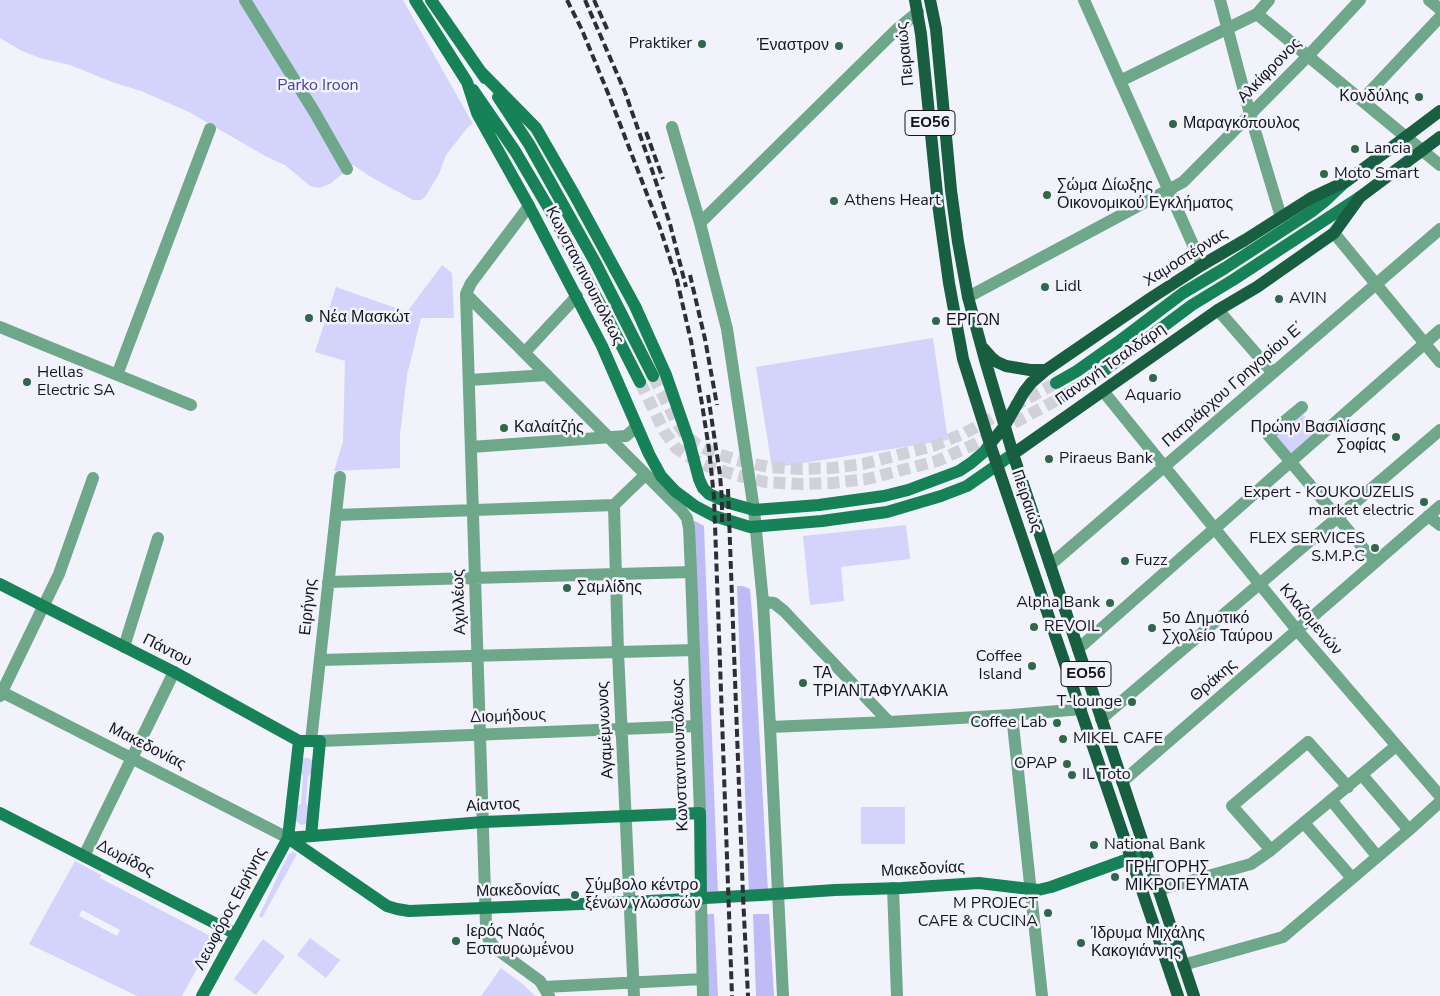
<!DOCTYPE html>
<meta charset="utf-8">
<style>
body{margin:0}
canvas{display:block;background:#f2f2fb}
</style>
<canvas width="1440" height="996"></canvas>
<script>
const context = document.querySelector('canvas').getContext('2d');
context.lineJoin = 'round';
function paint(path, color) { context.fillStyle = color; context.fill(path, 'evenodd'); }
const poly = rows => new Path2D(rows.map(r => 'M' + r).join(''));
function strokePath(path, color, width, dash) { context.strokeStyle = color; context.lineWidth = width; context.lineCap = dash ? 'butt' : 'round'; context.setLineDash(dash || []); context.stroke(path); }
function label(font, color, halo, rows, align = 'center') {
  context.font = font + ' "Nunito Sans",sans-serif'; context.lineWidth = 5; context.setLineDash([]); context.textBaseline = 'middle'; context.strokeStyle = halo; context.fillStyle = color; for (const [text, x, y, turn = 0] of rows) {
    context.save(); context.translate(x, y); context.rotate((+turn || 0) * Math.PI / 180); context.textAlign = isNaN(turn) ? turn : align; if (halo) context.strokeText(text, 0, 0); context.fillText(text, 0, 0); context.restore();
  }
}
paint(poly([
 [0,0,403,0,473,124,468,127,446,155,439,174,425,197,421,200,413,200,371,177,353,165,330,184,319,188,310,186,285,165,267,157,189,112,141,91,112,82,70,65,40,58,22,51,0,38],
 [442,265,452,273,454,318,421,318,407,375,400,434,400,468,334,471,343,442,345,361,315,352,336,287,407,312],
 [933,338,948,440,772,468,756,367],
 [1300,411,1318,432,1290,455,1273,434],
 [906,525,910,559,841,567,844,601,810,605,803,536],
 [304,758,309,758,313,761,314,772,308,776,306,803,310,809,306,824,301,825,296,821,296,808,301,803,303,776,300,771,302,760],
 [861,807,905,807,905,844,861,844],
 [293,852,297,854,262,918,259,916,283,865,289,854],
 [75,861,101,875,100,878,214,938,182,996,137,996,29,944],
 [82,910,120,930,117,936,79,916],
 [310,938,340,960,326,978,297,955],
 [263,939,285,956,256,995,234,979],
 [501,968,524,985,535,996,481,996]
]), '#d4d3fc');
paint(poly([
 [695,521,704,526,718,896,703,896,692,524],
 [737,586,743,586,750,589,754,637,768,892,749,894],
 [703,914,714,914,718,996,705,996],
 [753,914,769,914,774,996,756,996]
]), '#bebbf7');
strokePath(poly([
 [653,376,677,423,686,436,698,445,714,453,741,461,769,467,801,469,832,468,863,464,933,446,965,433,1056,383],
 [640,382,664,431,676,448,691,458,707,466,736,475,765,482,801,484,832,483,867,479,937,461,973,445,1064,396]
]), '#d1d1da', 12, [12, 6]);
strokePath(poly([
 [245,0,315,113,347,169],
 [1084,0,1202,265],
 [1220,0,1250,114,1281,217],
 [1429,0,1440,9],
 [1257,14,1440,165],
 [1120,81,1257,14,1269,0],
 [1362,100,1440,17],
 [672,127,700,223,727,329,754,510,763,602,770,727,783,996],
 [529,206,471,283,466,294,486,925,488,938,495,948,540,981,549,996],
 [700,223,895,31,918,12],
 [1334,233,1440,362],
 [466,294,681,510,687,518,689,528,691,572,700,813],
 [968,297,1183,182,1308,56,1360,0],
 [1218,310,1273,373],
 [0,327,191,405],
 [525,352,577,296],
 [117,375,210,129],
 [469,380,547,375],
 [1103,391,1297,630,1440,796],
 [1302,407,1268,435,1375,562],
 [471,447,626,436,633,430,636,425],
 [336,515,614,505],
 [1428,516,1440,525],
 [1050,565,1440,229],
 [328,582,691,572],
 [763,602,774,603,784,611,889,722],
 [124,647,158,538],
 [1078,649,1440,330],
 [320,660,694,650],
 [2,692,288,838],
 [0,696,59,574,93,478],
 [1012,715,1042,996],
 [1101,719,1440,430],
 [770,727,889,722,1012,715,1081,709],
 [311,741,340,477],
 [320,741,697,726],
 [1362,775,1409,830],
 [1122,782,1440,506],
 [1331,800,1377,856],
 [1304,823,1352,878],
 [1271,850,1232,806,1308,742,1348,787],
 [84,856,174,672],
 [893,888,897,996],
 [1158,890,1251,864,1271,850,1396,746],
 [701,899,703,996],
 [1183,965,1283,937,1409,830,1440,802],
 [544,987,703,979],
 [634,996,618,652,614,505,645,475]
]), '#6ea78a', 12);
strokePath(poly([
 [415,0,467,82,477,113,529,206,602,346,649,454,661,476,675,491,695,506,714,516,750,527,822,521,887,512,941,496,967,486,1013,454],
 [431,0,485,78],
 [481,72,536,128,574,194,635,306,666,375,689,441,699,479,703,488,709,494,729,503,754,510,819,505,884,496,908,490,959,471,971,463,984,452,990,444],
 [473,90,515,151,551,212,610,323,640,382],
 [498,97,529,144,595,262,653,376],
 [1056,383,1077,371,1118,342,1183,293,1225,268,1311,212,1325,201,1343,184],
 [1064,396,1105,370,1192,305,1233,280,1360,197],
 [0,584,174,672,299,741,320,741,311,836],
 [0,813,236,934],
 [288,838,387,906,397,909,409,911,630,902,761,895,835,890,902,888,979,883,1038,890,1051,887,1145,853],
 [288,838,483,822,700,813,701,899],
 [202,996,288,838,299,741]
]), '#178158', 12);
strokePath(poly([
 [915,0,921,34,938,204,949,283,963,359,990,444,1178,996],
 [930,0,936,29,951,190,958,242,968,297,985,360,1013,454,1194,996],
 [983,348,991,357,997,362,1006,366,1030,370,1046,370],
 [990,444,1004,427,1024,392,1031,383,1046,370,1151,298,1202,265,1245,240,1311,198,1347,181,1440,111],
 [1013,454,1218,310,1257,287,1334,233,1360,197,1440,137]
]), '#185e40', 12);
strokePath(poly([
 [567,0,582,30,610,98,660,228,677,280,691,341,702,404,709,449,714,497,732,996],
 [585,0,625,92,647,155,670,224,686,287],
 [594,0,608,31],
 [646,132,663,179],
 [690,275,705,339,717,405],
 [708,395,720,475,722,500,722,524],
 [728,489,743,896,748,996]
]), '#2e2e36', 4, [8, 4]);
for (const [x, y, r, color] of [
 [702,44,5,"#30664c"],
 [839,46,5,"#30664c"],
 [1419,97,5,"#30664c"],
 [1173,124,5,"#30664c"],
 [1355,149,5,"#30664c"],
 [1324,174,5,"#30664c"],
 [1047,195,5,"#30664c"],
 [834,201,5,"#30664c"],
 [1045,287,5,"#30664c"],
 [1279,299,5,"#30664c"],
 [309,318,5,"#30664c"],
 [936,321,5,"#30664c"],
 [1153,378,5,"#30664c"],
 [27,382,5,"#30664c"],
 [504,428,5,"#30664c"],
 [1396,437,5,"#30664c"],
 [1049,459,5,"#30664c"],
 [1424,502,5,"#30664c"],
 [1375,548,5,"#30664c"],
 [1125,561,5,"#30664c"],
 [567,588,5,"#30664c"],
 [1110,603,5,"#30664c"],
 [1034,627,5,"#30664c"],
 [1152,628,5,"#30664c"],
 [1032,666,5,"#30664c"],
 [803,683,5,"#30664c"],
 [1132,702,5,"#30664c"],
 [1057,723,5,"#30664c"],
 [1063,739,5,"#30664c"],
 [1067,764,5,"#30664c"],
 [1072,775,5,"#30664c"],
 [1094,845,5,"#30664c"],
 [1115,877,5,"#30664c"],
 [575,895,5,"#30664c"],
 [1048,913,5,"#30664c"],
 [456,941,5,"#30664c"],
 [1081,943,5,"#30664c"]
]) { const dot = new Path2D(); dot.arc(x, y, r, 0, 2 * Math.PI); context.fillStyle = color; context.fill(dot); strokePath(dot, '#f2f2fb', 2); }
for (const [x, y, w] of [
 [930,123,50],
 [1086,674,50]
]) { const box = new Path2D(); box.roundRect(x - w / 2, y - 12.5, w, 25, 4); context.fillStyle = '#f2f2fb'; context.fill(box); strokePath(box, '#15151c', 1); }
label('bold 15px', '#15151c', null, [
 ["ΕΟ56",930,123],
 ["ΕΟ56",1086,674]
]);
label('16px', '#15151c', '#f2f2fb', [
 ["Praktiker",692,44,"right"],
 ["Έναστρον",829,46,"right"],
 ["Κονδύλης",1409,97,"right"],
 ["Μαραγκόπουλος",1183,124],
 ["Lancia",1365,149],
 ["Moto Smart",1334,174],
 ["Σώμα Δίωξης",1057,186],
 ["Οικονομικού Εγκλήματος",1057,204],
 ["Athens Heart",844,201],
 ["Lidl",1055,287],
 ["AVIN",1289,299],
 ["Νέα Μασκώτ",319,318],
 ["ΕΡΓΩΝ",946,321],
 ["Hellas",37,373],
 ["Electric SA",37,391],
 ["Aquario",1153,396,"center"],
 ["Καλαίτζής",514,428],
 ["Πρώην Βασιλίσσης",1386,428,"right"],
 ["Σοφίας",1386,446,"right"],
 ["Piraeus Bank",1059,459],
 ["Expert - KOUKOUZELIS",1414,493,"right"],
 ["market electric",1414,511,"right"],
 ["FLEX SERVICES",1365,539,"right"],
 ["S.M.P.C",1365,557,"right"],
 ["Fuzz",1135,561],
 ["Σαμλίδης",577,588],
 ["Alpha Bank",1100,603,"right"],
 ["5ο Δημοτικό",1162,619],
 ["Σχολείο Ταύρου",1162,637],
 ["REVOIL",1044,627],
 ["Coffee",1022,657,"right"],
 ["Island",1022,675,"right"],
 ["ΤΑ",813,674],
 ["ΤΡΙΑΝΤΑΦΥΛΑΚΙΑ",813,692],
 ["T-lounge",1122,702,"right"],
 ["Coffee Lab",1047,723,"right"],
 ["MIKEL CAFE",1073,739],
 ["OPAP",1057,764,"right"],
 ["IL Toto",1082,775],
 ["National Bank",1104,845],
 ["ΓΡΗΓΟΡΗΣ",1125,868],
 ["ΜΙΚΡΟΓΕΥΜΑΤΑ",1125,886],
 ["Σύμβολο κέντρο",585,886],
 ["ξένων γλωσσών",585,904],
 ["M PROJECT",1038,904,"right"],
 ["CAFE & CUCINA",1038,922,"right"],
 ["Ιερός Ναός",466,932],
 ["Εσταυρωμένου",466,950],
 ["Ίδρυμα Μιχάλης",1091,934],
 ["Κακογιάννης",1091,952]
], 'left');
label('16px', '#15151c', '#f2f2fb', [
 ["Πειραιώς",906,54,-96],
 ["Αλκίφρονος",1270,71,-46],
 ["Χαμοστέρνας",1186,258,-32],
 ["Κωνσταντινουπόλεως",584,276,63],
 ["Παναγή Τσαλδάρη",1111,365,-35],
 ["Πατριάρχου Γρηγορίου Ε΄",1234,385,-41],
 ["Πειραιώς",1026,501,71],
 ["Αχιλλέως",460,602,-92],
 ["Ειρήνης",309,607,-84],
 ["Κλαζομενών",1310,620,50],
 ["Πάντου",167,651,27],
 ["Θράκης",1214,681,-41],
 ["Διομήδους",508,717,-2],
 ["Αγαμέμνωνος",606,730,-93],
 ["Μακεδονίας",147,747,27],
 ["Κωνσταντινουπόλεως",681,755,-92],
 ["Αίαντος",493,806,-3],
 ["Δωρίδος",125,859,27],
 ["Μακεδονίας",923,870,-3],
 ["Μακεδονίας",518,891,-2],
 ["Λεωφόρος Ειρήνης",231,909,-62]
]);
label('16px', '#4c3d93', '#f2f2fb', [
 ["Parko Iroon",318,86]
]);
</script>
